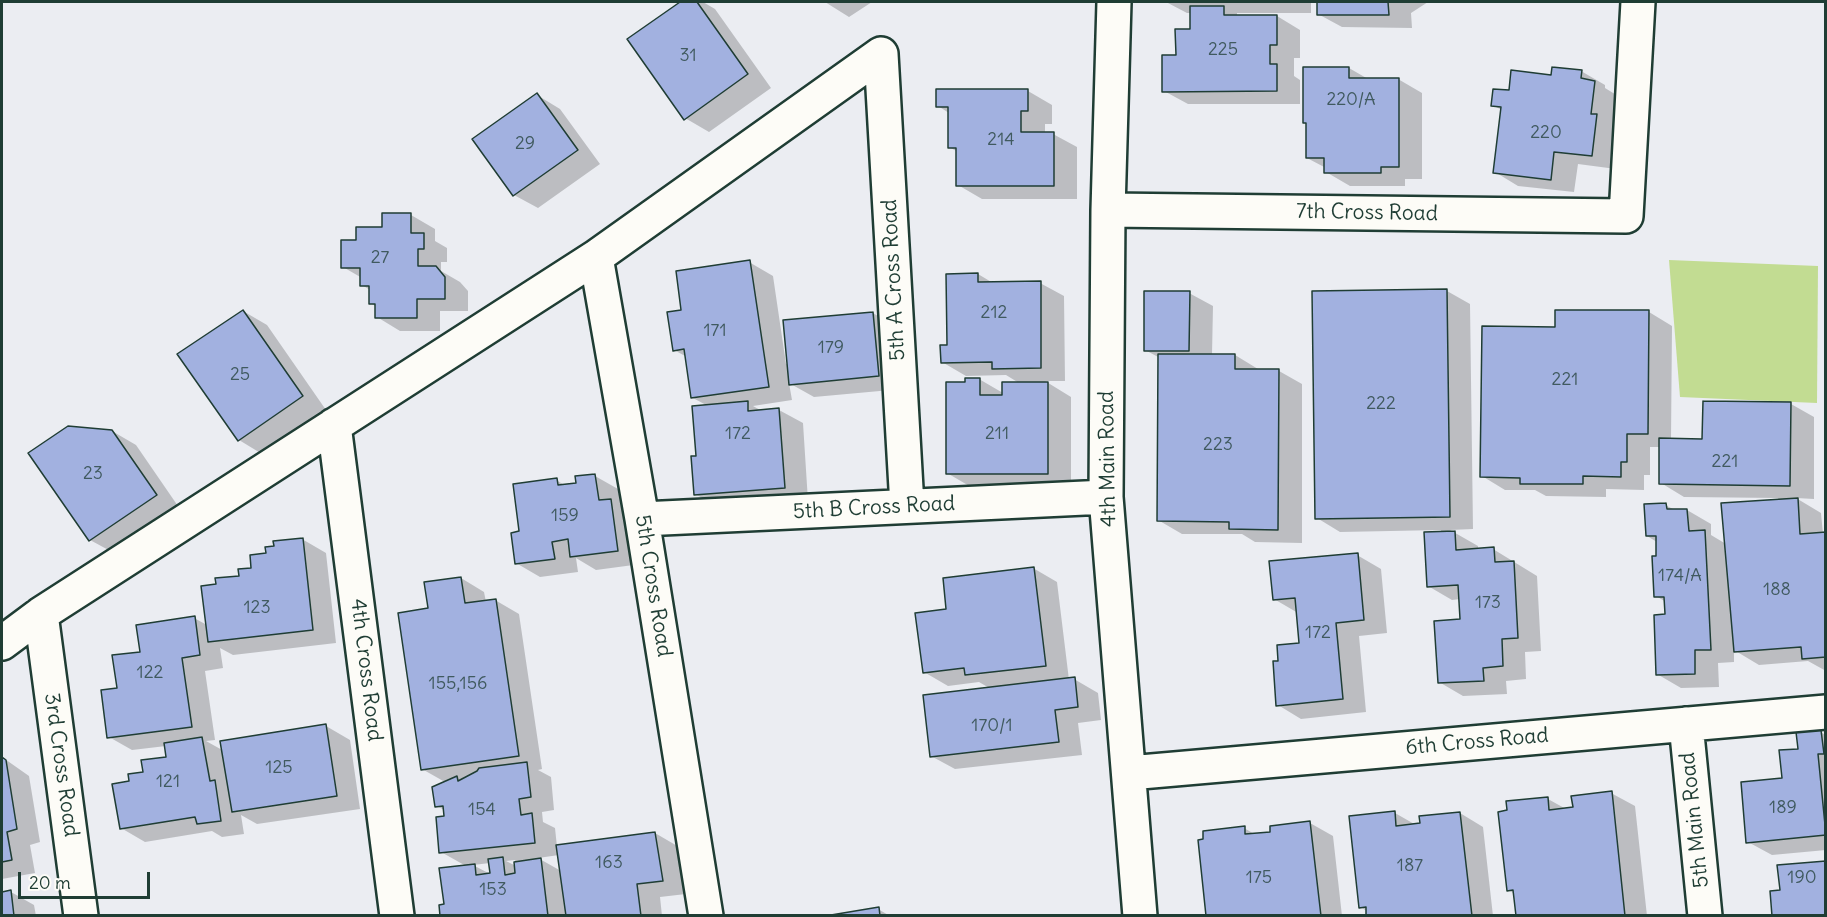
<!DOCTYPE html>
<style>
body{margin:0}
#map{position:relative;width:1827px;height:917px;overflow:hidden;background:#ebedf2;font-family:Delius,sans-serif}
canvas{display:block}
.frame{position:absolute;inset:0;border:3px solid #1f3d34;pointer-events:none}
.scale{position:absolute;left:18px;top:872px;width:132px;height:27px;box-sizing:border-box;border:3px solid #1f3d34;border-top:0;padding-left:8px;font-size:18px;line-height:21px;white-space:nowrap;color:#1f3d34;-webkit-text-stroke:4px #fdfcf7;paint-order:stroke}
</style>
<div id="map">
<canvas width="1827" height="917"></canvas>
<div class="frame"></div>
<div class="scale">20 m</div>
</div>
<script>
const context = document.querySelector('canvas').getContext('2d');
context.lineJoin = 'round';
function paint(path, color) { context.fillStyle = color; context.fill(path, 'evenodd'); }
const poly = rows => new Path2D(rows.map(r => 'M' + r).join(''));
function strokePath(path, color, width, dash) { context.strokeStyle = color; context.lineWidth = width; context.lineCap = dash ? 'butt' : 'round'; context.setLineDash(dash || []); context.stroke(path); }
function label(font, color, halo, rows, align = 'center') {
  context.font = font + ' Delius,sans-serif'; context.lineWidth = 4.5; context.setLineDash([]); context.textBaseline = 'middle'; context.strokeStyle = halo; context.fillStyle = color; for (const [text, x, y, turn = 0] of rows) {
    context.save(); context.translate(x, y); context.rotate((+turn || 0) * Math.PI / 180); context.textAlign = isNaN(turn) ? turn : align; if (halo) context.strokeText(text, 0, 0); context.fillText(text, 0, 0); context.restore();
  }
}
paint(poly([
 [1669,260,1818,266,1817,403,1680,397]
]), '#c2dc92');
paint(poly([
 [683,2,703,2,715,9,771,88,709,132,685,118,629,39],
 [825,2,872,2,849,17],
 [1166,2,1311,2,1311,13,1237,13,1237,16,1277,16,1300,30,1300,58,1294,58,1294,76,1300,80,1300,104,1188,104,1164,91,1178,56,1191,30,1191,13,1187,13],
 [1318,2,1428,2,1411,13,1412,28,1342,27,1318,14],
 [1349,68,1368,79,1398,79,1422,93,1422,179,1405,179,1405,186,1350,186,1326,172,1326,168,1307,158,1307,124,1304,122],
 [1581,71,1605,85,1605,88,1618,96,1614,126,1621,129,1616,169,1578,164,1574,192,1518,186,1495,172,1502,110,1492,105,1510,92,1552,77],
 [938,91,1028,91,1052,105,1052,124,1045,124,1045,134,1053,134,1077,147,1077,199,982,199,958,185,958,152,949,147,949,113,938,106],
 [537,95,560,109,600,164,538,208,514,195],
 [411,215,435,229,435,241,447,248,447,262,441,262,441,271,460,282,468,291,468,311,440,311,440,331,400,331,377,317,377,307,370,303,370,290,362,285,362,278,343,267,357,241],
 [749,262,773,276,786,364,873,313,896,327,902,389,814,397,789,383,792,400,753,406,762,411,779,410,803,423,808,501,719,507,695,494,697,458,708,406,693,398,687,357,674,350,683,311],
 [978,274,993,283,1040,283,1064,296,1065,381,1045,381,1071,397,1071,487,971,487,947,473,967,383,979,379,1003,393,1019,383,1006,375,966,376,942,362],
 [1447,291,1470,304,1473,529,1450,530,1478,546,1478,550,1493,549,1537,576,1541,651,1525,652,1526,679,1506,681,1507,694,1463,696,1439,682,1461,621,1460,599,1452,600,1428,586,1441,530,1340,532,1317,518],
 [1189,293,1213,306,1212,355,1235,355,1258,369,1258,371,1279,371,1302,384,1302,543,1255,542,1242,534,1182,534,1158,520,1160,358,1145,350],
 [243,311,267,325,326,410,262,454,239,440],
 [1649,312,1672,326,1671,440,1703,440,1791,404,1814,417,1814,499,1796,498,1821,513,1823,534,1826,534,1826,671,1808,661,1759,665,1734,650,1734,662,1718,663,1719,687,1681,688,1657,674,1667,616,1666,602,1656,596,1657,542,1647,536,1665,505,1675,510,1687,510,1711,524,1711,535,1726,544,1779,501,1778,498,1684,497,1661,483,1661,447,1650,447,1650,475,1644,475,1644,490,1606,489,1606,497,1546,496,1535,490,1505,490,1482,476,1556,328],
 [112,431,136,445,180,509,114,553,90,540],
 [595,476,618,489,621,506,634,514,641,564,596,570,576,558,578,572,540,577,516,563,520,533,556,480,566,486,577,484],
 [302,539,326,553,336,643,233,655,220,648,223,668,205,671,215,740,206,741,224,751,326,726,350,740,360,809,257,824,241,815,244,834,222,837,212,831,145,842,121,828,144,773,167,758,166,746,132,750,109,737,118,689,142,653,194,618,207,625,218,586,241,577,253,569,268,554],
 [1357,555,1381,569,1387,633,1359,636,1366,712,1301,719,1278,705,1280,662,1301,644,1298,613,1274,599],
 [1033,568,1057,582,1069,680,1074,679,1098,693,1101,720,1078,723,1082,755,955,769,931,756,991,689,979,682,948,686,924,672,948,610],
 [461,578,484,592,486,602,495,600,519,614,542,769,538,770,551,777,554,810,542,812,543,822,555,828,557,847,655,833,679,847,686,894,660,897,662,916,442,916,466,866,441,852,445,810,436,806,445,782,422,769,430,610],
 [559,855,561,871,538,858],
 [515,860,516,866,506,861],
 [490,863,492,875,473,865],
 [1820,732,1826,735,1826,850,1772,855,1748,842,1799,750],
 [2,757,29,776,40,842,30,845,35,873,2,879],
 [1611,793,1635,806,1647,916,1518,916,1515,894,1508,890,1548,799,1566,809,1575,808],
 [1395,813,1416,825,1460,813,1483,827,1493,916,1368,916,1367,911,1360,907],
 [1310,823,1333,836,1342,916,1207,916,1244,828,1256,835,1272,833],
 [2,883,3,893,11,892,34,905,36,916,2,916],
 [878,909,890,916,834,916]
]), '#0003');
const building = poly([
 [680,2,697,2,748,74,684,120,627,39,680,2],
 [1317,2,1388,2,1389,15,1317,15,1317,2],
 [1190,6,1224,6,1224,15,1277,15,1277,45,1270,45,1270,64,1277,64,1277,91,1162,92,1162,55,1176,55,1175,29,1190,29,1190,6],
 [1303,67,1349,67,1349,78,1399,78,1399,167,1381,167,1381,173,1324,173,1324,158,1306,158,1306,123,1303,123,1303,67],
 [1552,67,1582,70,1581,78,1595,81,1591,114,1597,114,1592,156,1554,152,1551,180,1493,173,1501,107,1491,106,1493,89,1509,90,1511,70,1551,75,1552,67],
 [936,89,1028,89,1028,111,1021,111,1021,132,1054,132,1054,186,956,186,956,148,948,148,948,107,936,107,936,89],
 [537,93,578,150,513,196,472,139,537,93],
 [382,213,411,213,411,233,424,233,424,249,418,249,418,266,436,266,445,277,445,299,417,299,417,318,375,318,375,304,369,304,369,286,360,286,360,268,341,268,341,240,356,240,356,227,382,227,382,213],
 [750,260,769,387,691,398,684,349,673,351,667,312,681,310,676,271,750,260],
 [978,273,978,282,1041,281,1041,368,992,369,992,362,941,363,940,345,947,345,946,274,978,273],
 [1447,289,1450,517,1315,519,1312,291,1447,289],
 [1144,291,1190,291,1189,351,1144,351,1144,291],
 [243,310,303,396,238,441,177,354,243,310],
 [1555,310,1649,310,1648,434,1627,434,1627,462,1621,462,1621,477,1583,476,1583,484,1520,484,1520,478,1480,477,1482,326,1555,327,1555,310],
 [873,312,879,376,789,385,783,320,873,312],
 [1158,354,1235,354,1235,369,1279,369,1278,530,1229,529,1229,522,1157,521,1158,354],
 [965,378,980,378,980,395,1002,395,1002,382,1048,382,1048,474,946,474,946,382,965,382,965,378],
 [748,401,748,411,779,408,785,488,694,495,691,456,696,456,692,406,748,401],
 [1703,401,1791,402,1790,486,1659,484,1659,438,1702,439,1703,401],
 [68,426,112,430,157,495,89,541,28,453,68,426],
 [595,474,599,500,611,499,618,551,570,557,568,539,552,542,555,559,515,564,511,533,519,531,513,484,557,478,558,485,576,483,575,476,595,474],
 [1798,498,1800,534,1826,532,1826,657,1802,659,1801,647,1734,652,1721,503,1798,498],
 [1666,503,1667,509,1687,509,1689,531,1705,530,1711,650,1695,650,1695,674,1656,675,1654,615,1665,614,1664,597,1654,597,1652,556,1656,556,1656,536,1646,536,1644,504,1666,503],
 [1455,531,1456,550,1494,547,1495,562,1514,561,1518,638,1502,639,1503,666,1483,668,1484,681,1438,683,1434,621,1460,619,1458,585,1427,587,1424,532,1455,531],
 [303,538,313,630,208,642,201,586,216,584,215,578,239,576,238,569,251,568,250,555,266,553,265,547,274,546,273,541,303,538],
 [1358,553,1364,620,1336,623,1343,699,1276,706,1273,661,1278,661,1277,645,1299,643,1295,598,1273,600,1269,561,1358,553],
 [1034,567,1046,666,965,675,964,668,923,673,915,613,946,609,943,578,1034,567],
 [461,577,465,603,496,599,519,756,421,770,398,613,428,608,424,582,461,577],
 [195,616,200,655,182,658,192,727,107,738,101,690,117,688,112,655,140,652,136,625,195,616],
 [1075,677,1078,707,1055,710,1059,742,930,757,923,695,1075,677],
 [326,724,337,796,232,812,220,741,326,724],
 [1821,730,1824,754,1818,754,1826,835,1746,843,1741,782,1782,778,1779,750,1798,749,1796,732,1821,730],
 [202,737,210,781,215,780,221,821,197,824,195,817,120,829,112,784,129,781,128,774,143,772,141,760,166,757,164,743,202,737],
 [2,757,6,760,17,829,7,832,12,860,2,862,2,757],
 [527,762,531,797,519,799,521,815,532,813,535,843,439,853,436,817,444,816,443,806,435,807,432,787,457,776,458,781,477,771,479,768,527,762],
 [1612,791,1625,916,1516,916,1513,890,1507,891,1498,812,1507,810,1506,801,1548,797,1549,810,1573,807,1571,796,1612,791],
 [1395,811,1396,826,1420,823,1419,816,1460,812,1472,916,1366,916,1366,907,1359,908,1349,816,1395,811],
 [1310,821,1321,916,1206,916,1198,840,1203,839,1203,831,1245,826,1245,834,1270,832,1270,826,1310,821],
 [655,832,663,881,637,884,641,916,566,916,556,845,655,832],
 [503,857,505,875,515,873,514,862,541,858,548,916,440,916,439,905,444,904,439,868,475,864,476,875,490,873,488,859,503,857],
 [1826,861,1826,916,1772,916,1770,891,1780,890,1777,865,1826,861],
 [11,890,14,916,2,916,2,892,11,890],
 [879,907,880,916,825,916,879,907]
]);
paint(building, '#a2b1e0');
strokePath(building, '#1f3d34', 1.5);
const minor = poly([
 [1114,2,1108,210,1106,497,1140,916],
 [881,54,907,506],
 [1108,210,1626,216,1638,2],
 [596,257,642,519,706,916],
 [334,425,397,916],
 [642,519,1106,497],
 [41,614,81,916],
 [2,643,41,614,596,257,881,54],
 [1686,724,1705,916],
 [1129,773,1826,712]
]);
strokePath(minor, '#1f3d34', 38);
strokePath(minor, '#fdfcf7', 33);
label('18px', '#405a5f', null, [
 ["225",1223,50],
 ["31",688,56],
 ["220/A",1351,100],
 ["220",1546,133],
 ["214",1001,140],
 ["29",525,144],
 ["27",380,258],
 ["212",994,313],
 ["171",715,331],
 ["179",831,348],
 ["25",240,375],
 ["221",1565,380],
 ["222",1381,404],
 ["172",738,434],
 ["211",997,434],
 ["223",1218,445],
 ["221",1725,462],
 ["23",93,474],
 ["159",565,516],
 ["174/A",1680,576],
 ["188",1777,590],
 ["173",1488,603],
 ["123",257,608],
 ["172",1318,633],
 ["122",150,673],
 ["155,156",458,684],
 ["170/1",992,726],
 ["125",279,768],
 ["121",168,782],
 ["189",1783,808],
 ["154",482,810],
 ["163",609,863],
 ["187",1410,866],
 ["175",1259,878],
 ["190",1802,878],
 ["153",493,890]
]);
label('21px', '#1f3d34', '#fdfcf7', [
 ["7th Cross Road",1367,213,1],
 ["5th A Cross Road",894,280,-93],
 ["4th Main Road",1108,459,-91],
 ["5th B Cross Road",874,508,-3],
 ["5th Cross Road",653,586,81],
 ["4th Cross Road",366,670,83],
 ["6th Cross Road",1477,742,-5],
 ["3rd Cross Road",61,765,82],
 ["5th Main Road",1695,820,-96]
]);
</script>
